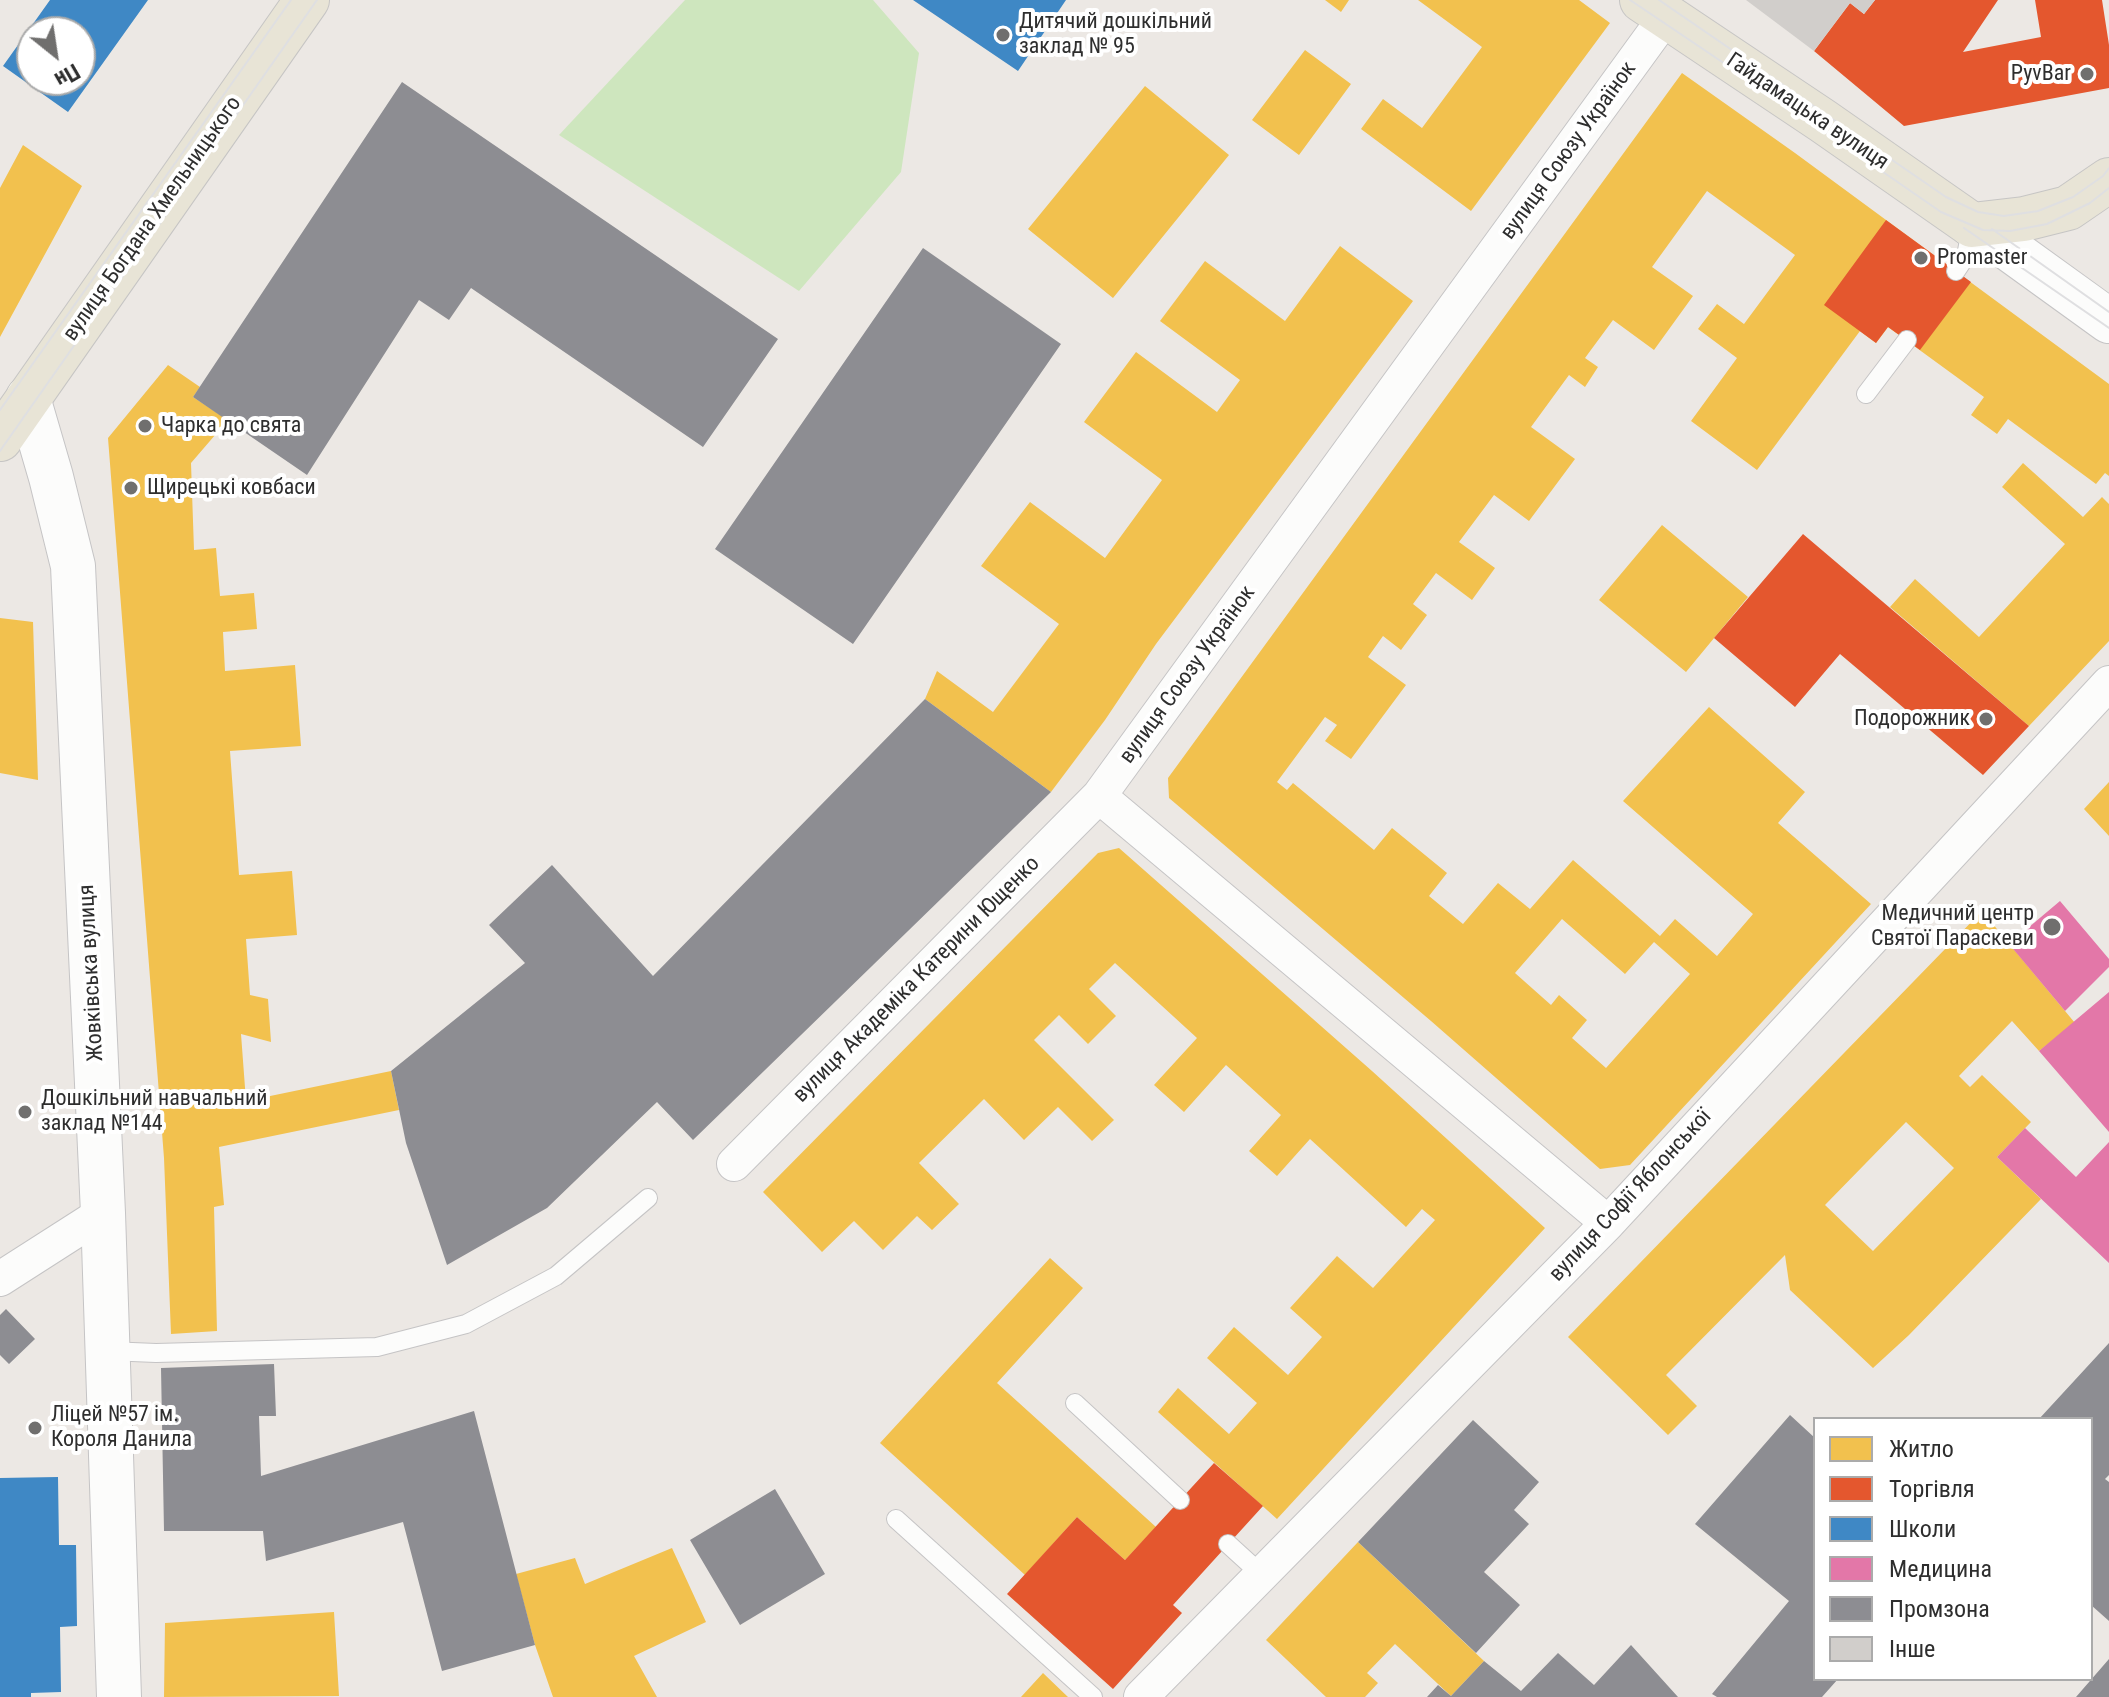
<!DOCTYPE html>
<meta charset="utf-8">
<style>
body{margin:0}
#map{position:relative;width:2109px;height:1697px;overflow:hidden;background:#ece8e4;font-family:"Roboto Condensed",sans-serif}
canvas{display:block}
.legend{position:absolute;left:1813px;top:1417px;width:280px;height:264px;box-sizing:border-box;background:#fff;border:2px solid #ababab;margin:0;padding:10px 14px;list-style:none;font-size:24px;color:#2e2e2e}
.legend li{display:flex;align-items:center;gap:16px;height:40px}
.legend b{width:40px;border:2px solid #ababab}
.north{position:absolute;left:16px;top:16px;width:80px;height:80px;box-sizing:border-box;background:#fff;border:2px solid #ababab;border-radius:50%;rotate:150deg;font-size:22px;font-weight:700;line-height:32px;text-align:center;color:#2e2e2e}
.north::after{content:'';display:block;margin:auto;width:28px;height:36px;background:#706f6e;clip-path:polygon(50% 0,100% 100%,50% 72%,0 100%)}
</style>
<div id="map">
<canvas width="2109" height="1697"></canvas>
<ul class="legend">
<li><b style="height:22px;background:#f2c14e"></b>Житло</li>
<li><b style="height:22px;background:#e4572e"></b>Торгівля</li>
<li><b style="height:22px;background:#3f88c5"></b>Школи</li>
<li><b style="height:22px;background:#e377a8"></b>Медицина</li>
<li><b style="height:22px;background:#8d8d92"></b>Промзона</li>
<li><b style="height:22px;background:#d1cecb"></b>Інше</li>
</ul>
<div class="north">Пн</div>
</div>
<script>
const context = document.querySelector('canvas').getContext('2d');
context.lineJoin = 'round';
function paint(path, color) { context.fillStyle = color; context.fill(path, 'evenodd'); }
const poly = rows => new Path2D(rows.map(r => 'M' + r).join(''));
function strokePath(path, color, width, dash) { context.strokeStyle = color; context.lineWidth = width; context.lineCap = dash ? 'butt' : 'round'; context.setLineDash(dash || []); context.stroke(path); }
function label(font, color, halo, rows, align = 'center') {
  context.font = font + ' "Roboto Condensed",sans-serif'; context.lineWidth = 8; context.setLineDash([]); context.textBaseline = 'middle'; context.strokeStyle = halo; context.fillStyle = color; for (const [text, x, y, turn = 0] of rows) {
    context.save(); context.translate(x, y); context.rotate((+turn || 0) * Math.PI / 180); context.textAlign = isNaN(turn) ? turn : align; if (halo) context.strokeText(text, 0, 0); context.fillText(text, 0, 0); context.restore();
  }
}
paint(poly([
 [685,0,873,0,919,53,901,172,799,291,559,135]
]), '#cee6be');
paint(poly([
 [1325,0,1349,0,1341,12],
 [1418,0,1579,0,1610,23,1471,211,1361,129,1383,99,1422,128,1482,47],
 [1305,50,1351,84,1299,155,1252,120],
 [1682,73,1795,153,2109,384,2109,476,2105,473,2096,484,2008,419,1997,434,1971,415,1984,397,1888,327,1876,343,1860,331,1757,470,1691,421,1737,358,1698,329,1717,304,1744,324,1795,255,1707,191,1652,267,1693,296,1654,350,1613,320,1585,358,1598,367,1585,387,1569,375,1531,427,1575,459,1529,521,1494,495,1459,542,1495,568,1472,600,1436,573,1413,604,1427,615,1401,650,1383,636,1368,657,1406,685,1351,759,1325,741,1337,725,1325,717,1277,782,1287,790,1293,783,1374,850,1392,828,1447,873,1429,896,1463,924,1498,883,1530,909,1573,860,1660,936,1675,919,1717,956,1753,914,1623,801,1709,707,1805,792,1778,823,1871,904,1630,1165,1600,1169,1431,1021,1169,798,1168,778],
 [1562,919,1625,974,1654,942,1690,974,1606,1068,1572,1038,1587,1020,1559,995,1551,1005,1515,973],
 [1145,86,1229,155,1113,298,1028,229],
 [23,145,82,186,0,337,0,188],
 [1340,246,1413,301,1156,644,1105,720,1051,792,925,699,937,671,993,712,1059,624,981,566,1030,502,1105,558,1162,480,1084,422,1136,352,1217,412,1240,380,1160,321,1205,261,1285,321],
 [168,365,200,387,193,397,228,420,191,463,194,550,216,548,220,596,254,593,257,629,223,632,225,671,295,665,301,746,230,751,239,875,292,871,297,935,246,939,250,995,268,999,271,1042,241,1034,246,1101,391,1071,399,1110,219,1147,224,1205,214,1207,217,1331,171,1334,164,1158,108,438],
 [2023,463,2083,517,2102,497,2109,504,2109,641,2029,726,1890,607,1915,579,1979,637,2065,544,2002,487],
 [1662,525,1748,597,1686,672,1599,600],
 [0,618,33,622,38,780,0,773],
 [2109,782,2109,836,2084,809],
 [1119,848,1372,1071,1545,1228,1277,1519,1158,1412,1178,1388,1229,1434,1257,1403,1207,1358,1234,1327,1288,1375,1322,1337,1290,1308,1337,1256,1373,1288,1435,1220,1422,1209,1406,1227,1310,1139,1277,1176,1249,1151,1281,1115,1226,1065,1184,1112,1154,1085,1197,1038,1115,963,1089,989,1116,1016,1088,1044,1059,1015,1034,1040,1114,1120,1092,1141,1058,1107,1024,1140,984,1099,919,1163,959,1204,932,1230,917,1216,883,1250,854,1221,822,1252,763,1192,1098,853],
 [1982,911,2075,1023,2039,1051,2012,1021,1959,1076,1970,1087,1982,1075,2031,1122,1997,1157,2041,1199,1909,1335,1873,1368,1790,1290,1785,1255,1666,1375,1697,1406,1668,1435,1568,1337],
 [1906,1122,1954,1168,1873,1251,1825,1205],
 [1050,1258,1083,1288,997,1383,1156,1527,1125,1560,1077,1517,1025,1575,880,1443],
 [1358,1542,1484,1661,1451,1696,1395,1644,1367,1673,1378,1683,1365,1697,1326,1697,1266,1640],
 [672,1548,706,1622,634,1656,657,1697,553,1697,535,1645,516,1574,575,1558,585,1584],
 [334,1612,339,1696,164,1697,165,1623],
 [1043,1673,1068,1697,1021,1697]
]), '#f2c14e');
paint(poly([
 [1875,0,1998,0,1963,52,2041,37,2035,0,2102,0,2109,45,2109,88,1904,126,1814,51,1850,3,1864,14],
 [1886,220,1971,282,1920,350,1888,327,1876,343,1824,305],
 [1803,534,2029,726,1983,775,1840,654,1795,707,1714,638],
 [1214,1463,1263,1506,1173,1605,1182,1613,1113,1689,1007,1594,1077,1517,1125,1560]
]), '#e4572e');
paint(poly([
 [50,0,148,0,68,112,3,66],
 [32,32,80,32,80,80,32,80],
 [913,0,1066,0,1018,71],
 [58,1477,59,1545,76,1545,77,1626,60,1627,61,1692,31,1693,31,1697,0,1697,0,1478]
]), '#3f88c5');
paint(poly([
 [2060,901,2109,959,2109,967,2065,1011,2009,944],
 [2109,992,2109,1132,2039,1051],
 [2025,1128,2076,1177,2109,1142,2109,1263,1997,1157]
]), '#e377a8');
paint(poly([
 [402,82,778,339,703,447,471,288,449,320,419,300,307,475,193,397],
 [923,248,1061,344,853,644,715,549],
 [925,699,1051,792,693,1140,657,1102,547,1208,447,1265,406,1143,391,1071,525,963,489,925,552,865,653,976],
 [6,1309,35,1339,9,1364,0,1355,0,1315],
 [2109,1343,2109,1475,2105,1479,2109,1482,2109,1621,2091,1605,2091,1419,2039,1419],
 [274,1364,276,1416,259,1416,261,1476,474,1411,535,1645,442,1671,403,1522,266,1561,263,1531,164,1531,161,1368],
 [1790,1415,1815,1438,1815,1679,1838,1679,1822,1697,1717,1697,1712,1694,1789,1601,1695,1524],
 [1473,1420,1539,1482,1514,1510,1529,1524,1484,1572,1520,1605,1476,1653,1358,1542],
 [775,1489,825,1574,740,1625,690,1540],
 [1631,1645,1678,1697,1427,1697,1438,1685,1451,1696,1484,1661,1521,1691,1558,1653,1594,1685],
 [2109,1659,2109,1697,2076,1697]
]), '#8d8d92');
paint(poly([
 [1746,0,1875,0,1864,14,1850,3,1814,51]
]), '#d1cecb');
const lane = poly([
 [1956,271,1966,256,1972,225],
 [1866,394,1907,340],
 [108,1351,156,1353,377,1347,466,1324,556,1276,648,1198],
 [1075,1403,1180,1500],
 [896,1519,1093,1697],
 [1228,1544,1262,1575]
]);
const street = poly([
 [1099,796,1608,1223],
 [734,1164,1099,796,1662,22,1668,17],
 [0,1279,103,1213],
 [1141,1697,1608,1223,2109,683]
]);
const secondary = poly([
 [1972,225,1983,230,2109,321],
 [28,398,51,477,73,566,103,1213,119,1697]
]);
const primary = poly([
 [1642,0,1823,121,1972,225,2024,219,2068,208,2109,180],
 [0,439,307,0]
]);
strokePath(lane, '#c5c4c5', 20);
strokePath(street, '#c5c4c5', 36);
strokePath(secondary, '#c5c4c5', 46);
strokePath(primary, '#c6c5c4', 46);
strokePath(lane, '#fcfcfb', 18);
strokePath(street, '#fcfcfb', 34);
strokePath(secondary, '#fcfcfb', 44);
strokePath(primary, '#e8e4d6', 44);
strokePath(poly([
 [1630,0,1789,107,1941,212,1983,230,2010,231,2047,224,2090,203,2109,188],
 [1659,0,1946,197,1978,212,2004,216,2038,211,2073,197,2103,176,2109,168],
 [1964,228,2109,328],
 [1992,229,2109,312],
 [0,410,291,0],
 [0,451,317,0]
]), '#dfdfe1', 2);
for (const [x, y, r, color] of [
 [1003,35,8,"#706f6e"],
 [2087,74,8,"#706f6e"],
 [1921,258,8,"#706f6e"],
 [145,426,8,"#706f6e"],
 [131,488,8,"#706f6e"],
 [1986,719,8,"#706f6e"],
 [2052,927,10,"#706f6e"],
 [25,1112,8,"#706f6e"],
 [35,1428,8,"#706f6e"]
]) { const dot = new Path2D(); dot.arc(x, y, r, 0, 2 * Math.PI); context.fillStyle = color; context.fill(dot); strokePath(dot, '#fff', 3); }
label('22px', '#2e2e2e', '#fff', [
 ["Дитячий дошкільний",1019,22],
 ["заклад № 95",1019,47],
 ["PyvBar",2071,74,"right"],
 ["Promaster",1937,258],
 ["Чарка до святa",161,426],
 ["Щирецькі ковбаси",147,488],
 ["Подорожник",1970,719,"right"],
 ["Медичний центр",2034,914,"right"],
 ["Святої Параскеви",2034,939,"right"],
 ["Дошкільний навчальний",41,1099],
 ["заклад №144",41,1124],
 ["Ліцей №57 ім.",51,1415],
 ["Короля Данила",51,1440]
], 'left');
label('22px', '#2e2e2e', '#fff', [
 ["Гайдамацька вулиця",1807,112,34],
 ["вулиця Союзу Українок",1569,151,-54],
 ["вулиця Богдана Хмельницького",153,219,-55],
 ["вулиця Союзу Українок",1188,675,-54],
 ["Жовківська вулиця",92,973,-93],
 ["вулиця Академіка Катерини Ющенко",917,980,-45],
 ["вулиця Софії Яблонської",1631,1196,-47]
]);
</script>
